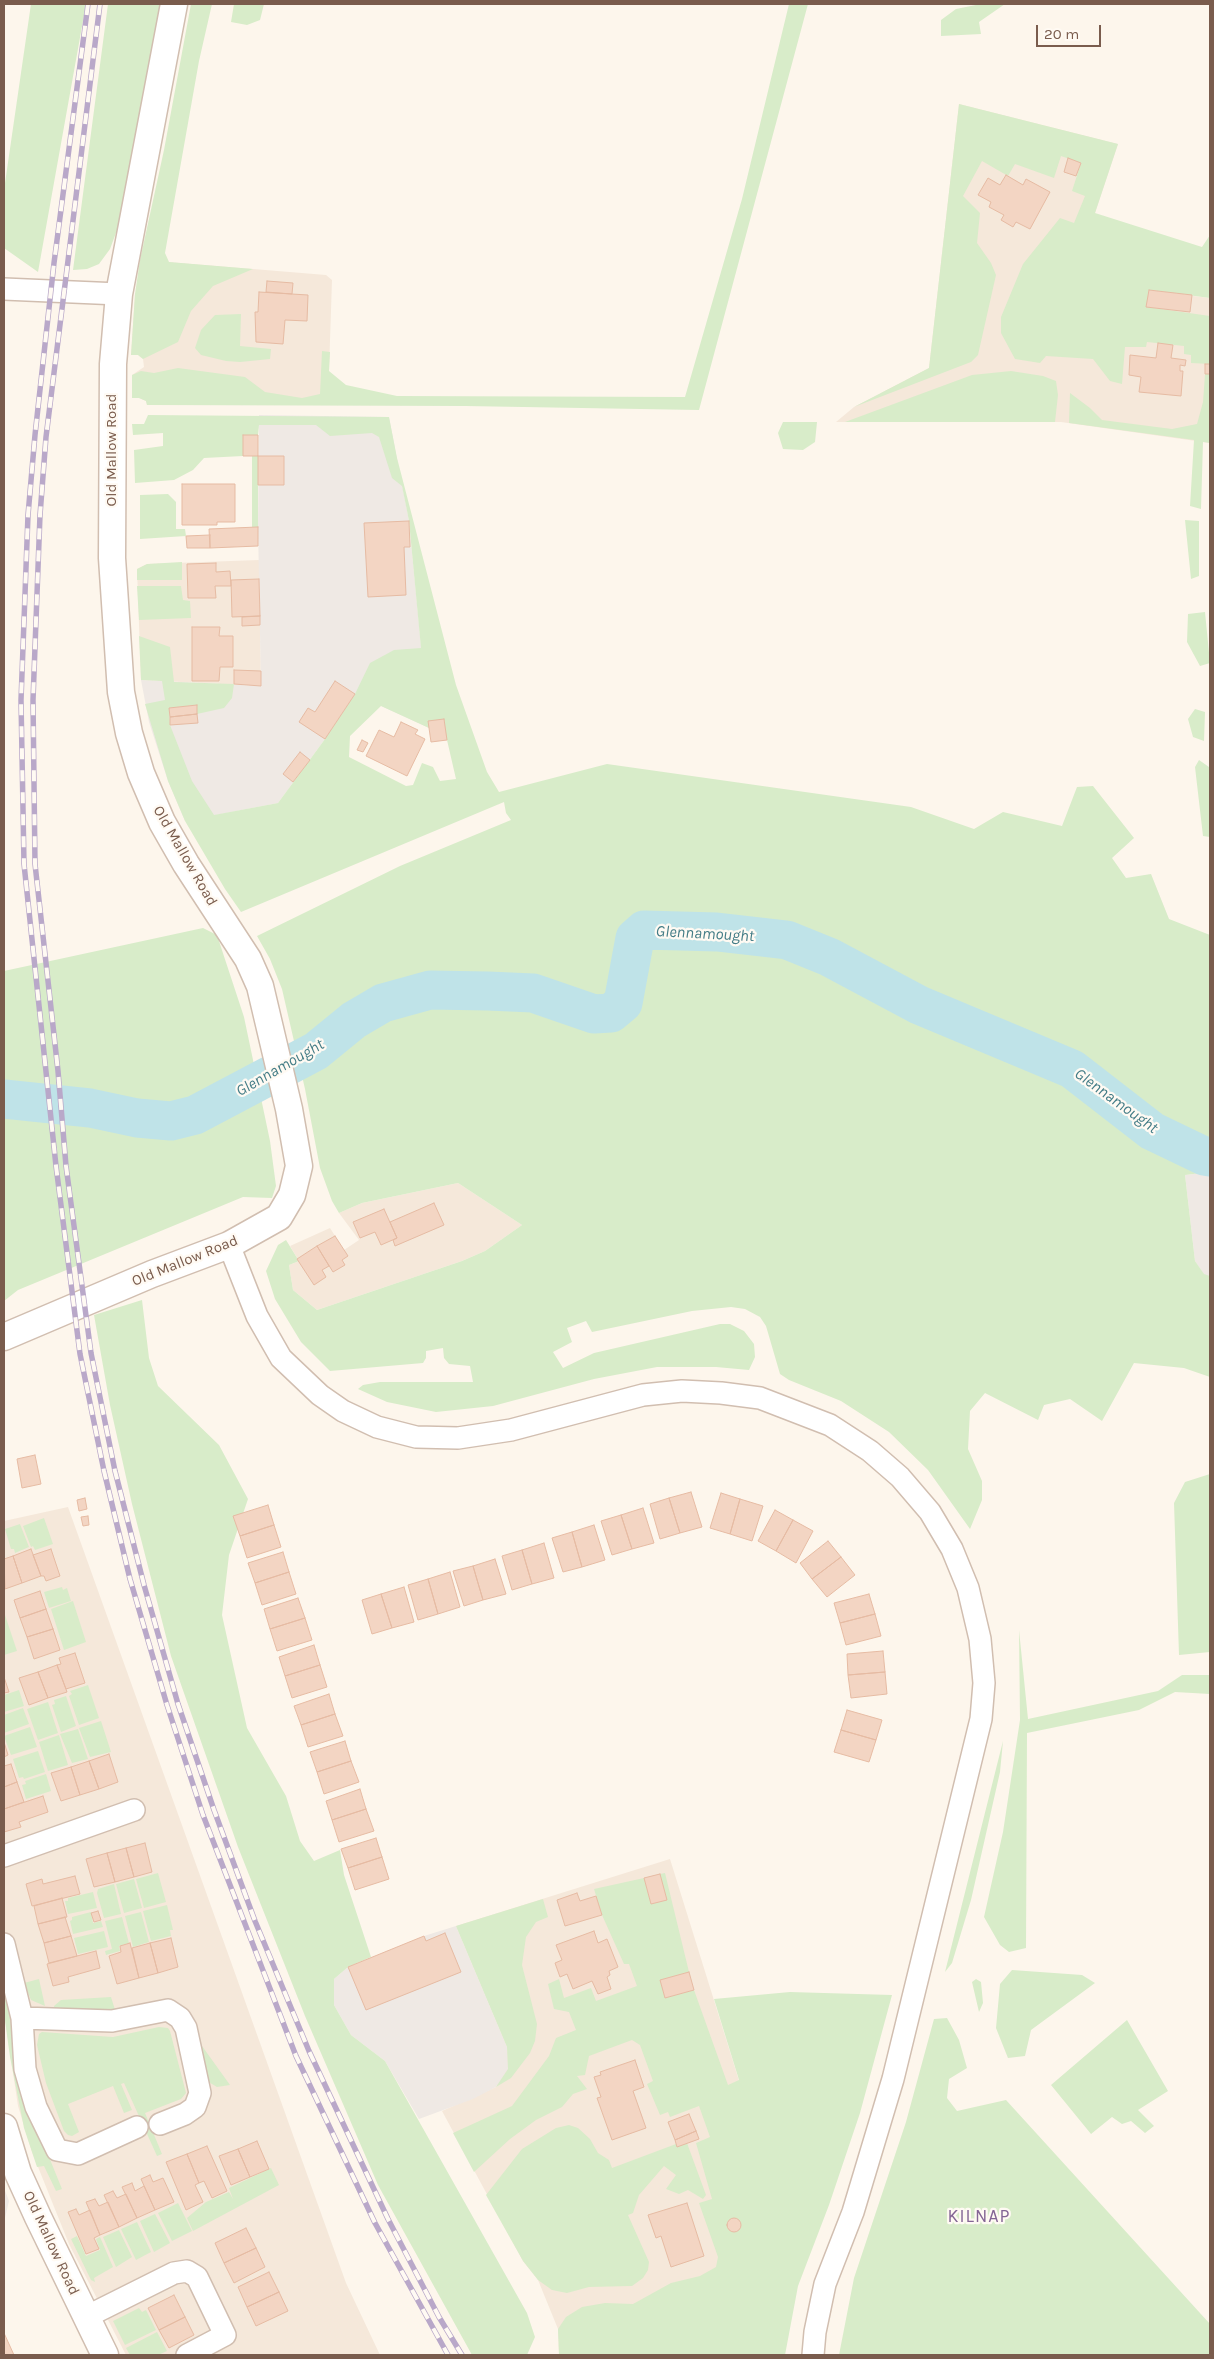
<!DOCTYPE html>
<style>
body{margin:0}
#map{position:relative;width:1214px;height:2359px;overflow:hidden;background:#fdf6ec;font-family:Karla,sans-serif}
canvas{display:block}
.frame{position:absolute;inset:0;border:5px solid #7a5c4d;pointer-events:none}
.scale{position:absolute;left:1036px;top:25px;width:65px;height:22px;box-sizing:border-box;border:2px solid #7a5c4d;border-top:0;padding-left:6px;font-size:15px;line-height:18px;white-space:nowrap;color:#7a5c4d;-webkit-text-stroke:4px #fffaf3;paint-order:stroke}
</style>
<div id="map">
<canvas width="1214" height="2359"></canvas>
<div class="frame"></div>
<div class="scale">20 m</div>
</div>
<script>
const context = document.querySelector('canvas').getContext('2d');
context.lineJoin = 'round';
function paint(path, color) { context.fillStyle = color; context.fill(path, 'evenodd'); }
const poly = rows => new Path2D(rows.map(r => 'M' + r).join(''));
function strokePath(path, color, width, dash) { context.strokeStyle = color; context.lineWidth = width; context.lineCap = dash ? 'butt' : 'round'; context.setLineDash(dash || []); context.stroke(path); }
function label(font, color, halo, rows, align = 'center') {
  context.font = font + ' Karla,sans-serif'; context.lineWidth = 4.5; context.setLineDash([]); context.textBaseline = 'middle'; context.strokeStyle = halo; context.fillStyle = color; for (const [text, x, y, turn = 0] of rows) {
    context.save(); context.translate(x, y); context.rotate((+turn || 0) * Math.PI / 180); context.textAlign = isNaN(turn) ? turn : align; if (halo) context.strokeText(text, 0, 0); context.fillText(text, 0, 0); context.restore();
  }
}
paint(poly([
 [959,104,1118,144,1095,213,1101,285,1210,298,1210,443,1061,422,836,422,854,407,929,368],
 [168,262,326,275,332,280,329,371,324,405,147,405,146,401,139,398,132,398,132,375,144,367,143,359,138,355,131,355,135,294],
 [259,560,261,686,141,680,137,569,147,564],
 [458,1183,522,1225,485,1251,462,1261,317,1310,293,1290,289,1265,299,1261,290,1246,330,1228,344,1250,359,1240,339,1213,362,1203],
 [68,1507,346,2283,380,2355,126,2355,69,2244,32,2152,18,2106,4,2013,4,1521],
 [670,1859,745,2100,770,2266,559,2355,558,2329,538,2280,523,2261,442,2111,496,2087,507,2047,456,1926]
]), '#f5e8da');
paint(poly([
 [259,415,389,417,409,521,429,728,355,694,325,739,278,803,185,821,168,781,149,722,141,680,261,686,258,527],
 [1210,1172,1210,1276,1204,1275,1195,1261,1185,1175],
 [456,1926,507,2047,508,2069,496,2087,473,2099,419,2119,385,2061,351,2035,334,2005,334,1979,348,1967,424,1936],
 [4,2188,9,2201,4,2222]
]), '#efe9e4');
paint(poly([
 [31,4,86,4,38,272,4,248,4,190],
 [108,4,162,4,120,222,110,249,99,264,87,269,73,270],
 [191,4,212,4,199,61,165,253,169,262,253,269,213,286,191,311,178,342,143,359,138,355,131,355,135,294,140,260,164,150],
 [234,4,264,4,260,20,247,25,231,22],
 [789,4,808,4,699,410,465,406,147,405,146,401,139,398,132,398,132,375,141,371,154,373,178,368,245,377,265,392,302,398,320,394,322,351,330,352,329,371,346,385,397,396,685,397,742,199],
 [981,4,1005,4,979,22,981,34,941,36,941,20,956,9],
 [959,104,1118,144,1095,213,1202,247,1210,235,1210,298,1149,290,1147,307,1210,316,1210,364,1191,363,1191,355,1184,354,1184,346,1147,342,1146,347,1125,347,1122,384,1110,381,1093,359,1046,356,1040,363,1015,359,1001,333,1001,317,1023,264,1060,218,1074,223,1085,196,1072,191,1081,163,1061,156,1054,178,1015,164,1008,176,982,161,963,196,980,213,977,243,991,263,996,275,978,355,971,362,854,407,929,368],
 [241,314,240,346,271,349,270,359,240,362,226,361,201,355,195,348,201,330,215,315],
 [1011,371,1043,376,1056,381,1058,395,1055,422,845,422,972,375],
 [1205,374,1210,374,1210,443,1203,442,1201,509,1190,506,1194,440,1069,423,1070,393,1090,408,1102,420,1172,429,1197,424,1203,402],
 [148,415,389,417,397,458,456,685,487,772,499,792,607,764,911,807,974,829,1003,812,1062,826,1077,787,1093,786,1134,838,1112,858,1126,878,1151,874,1169,919,1210,935,1210,1172,1185,1175,1195,1261,1204,1274,1210,1276,1210,1377,1184,1368,1134,1363,1102,1421,1070,1399,1044,1405,1038,1420,985,1393,970,1411,968,1449,982,1481,982,1500,970,1529,928,1470,889,1432,841,1401,789,1380,780,1374,766,1326,760,1317,745,1309,731,1307,692,1311,592,1332,586,1321,567,1328,572,1342,553,1352,563,1368,594,1353,720,1324,730,1324,744,1331,754,1344,755,1357,749,1370,716,1367,657,1367,594,1379,493,1406,436,1412,387,1402,358,1389,363,1385,380,1382,473,1382,470,1366,449,1364,444,1358,443,1348,426,1351,426,1358,423,1363,330,1371,301,1342,275,1299,266,1271,278,1245,286,1240,299,1261,289,1265,293,1290,317,1310,462,1261,485,1251,522,1225,458,1183,362,1203,339,1213,332,1201,320,1168,305,1089,282,989,270,959,257,936,400,866,511,820,506,813,504,802,241,912,225,889,185,821,168,781,145,704,165,700,162,681,141,680,139,636,170,647,174,682,234,684,232,698,224,708,197,714,196,705,169,708,170,725,192,781,214,815,278,803,325,739,355,694,370,663,394,650,421,648,409,521,402,486,392,478,379,437,372,433,330,436,316,425,259,425,258,435,243,435,243,456,204,458,193,470,174,480,135,483,134,450,163,446,163,433,133,435,132,424,144,424],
 [381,706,429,728,447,740,456,779,440,781,433,767,422,763,413,785,406,786,349,757,350,736],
 [783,422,817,422,815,442,803,450,783,449,778,433],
 [252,456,258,456,258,527,252,527],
 [168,494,176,502,176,529,185,529,186,536,140,539,140,495],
 [1185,520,1199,521,1199,576,1191,579],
 [182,562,182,580,137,580,137,569,147,564],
 [137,586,181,586,183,600,190,601,191,618,139,620],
 [1205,612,1210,663,1200,666,1187,642,1188,614],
 [1195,709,1205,712,1204,741,1193,737,1188,719],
 [1199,760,1209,767,1210,837,1203,836,1195,767],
 [203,928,217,935,244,1017,270,1141,276,1186,272,1198,243,1197,18,1290,4,1301,4,971],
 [142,1300,149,1358,158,1386,219,1445,248,1499,229,1555,222,1615,247,1728,286,1796,300,1841,314,1861,340,1850,344,1875,371,1957,348,1967,334,1979,334,2005,351,2035,385,2061,527,2313,535,2337,527,2355,472,2355,378,2185,305,2016,238,1847,171,1656,132,1504,110,1405,94,1315],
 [1210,1474,1210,1652,1179,1655,1174,1503,1185,1482],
 [44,1518,53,1544,35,1550,33,1546,31,1547,23,1526],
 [20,1524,29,1547,15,1553,14,1549,11,1549,5,1529],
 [62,1587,63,1590,67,1588,71,1601,49,1608,44,1592],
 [73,1601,86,1642,64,1650,51,1609],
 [4,1612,17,1651,4,1655],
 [1019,1630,1028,1719,1158,1691,1182,1675,1210,1675,1210,1694,1175,1692,1139,1710,1027,1733,1026,1948,1009,1952,1000,1945,984,1917,1003,1832,1020,1720],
 [88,1685,99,1718,79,1725,69,1696,72,1694,70,1691],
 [19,1690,24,1706,4,1712,4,1695],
 [66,1696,76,1726,61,1732,52,1705,55,1704,54,1700],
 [48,1702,58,1733,38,1740,27,1709],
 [23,1708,29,1724,4,1733,4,1715],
 [101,1721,111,1752,90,1757,79,1728],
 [30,1727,37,1747,11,1755,4,1736],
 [78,1729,88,1759,72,1763,60,1734],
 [59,1735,68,1765,48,1771,39,1742],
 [1003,1741,1000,1772,971,1900,952,1963,945,1972],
 [38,1751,45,1772,24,1779,23,1777,19,1778,13,1759],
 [46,1774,51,1791,26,1799,22,1785,26,1784,25,1781],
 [158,1873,166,1902,144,1908,136,1879],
 [665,1873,689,1972,660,1980,665,1998,694,1990,728,2085,739,2080,714,1999,790,1992,892,1995,860,2113,829,2205,798,2286,785,2355,559,2355,558,2329,566,2317,582,2307,605,2303,633,2304,671,2283,700,2276,716,2267,718,2257,699,2203,712,2199,696,2143,710,2137,699,2106,670,2117,668,2112,660,2115,647,2084,653,2081,640,2045,632,2040,589,2056,585,2075,577,2076,587,2089,573,2094,562,2107,536,2120,510,2139,474,2172,453,2133,512,2106,549,2056,556,2038,576,2030,569,2012,554,2009,548,1984,559,1979,564,1998,591,1988,596,2001,637,1986,629,1964,624,1964,602,1915,594,1889,644,1878,651,1904,667,1900,660,1874],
 [134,1879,142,1908,124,1913,116,1884],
 [114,1884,121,1914,104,1918,97,1893,98,1889],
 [93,1892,97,1908,68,1914,65,1901,68,1901,68,1898],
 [543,1899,548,1917,536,1922,526,1937,522,1965,537,2024,535,2041,530,2053,511,2078,496,2087,508,2069,507,2047,456,1926],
 [167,1905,173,1930,170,1930,171,1936,151,1941,143,1911],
 [91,1912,93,1923,101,1921,103,1927,73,1934,70,1921,72,1920,72,1917],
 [141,1912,149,1942,133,1947,125,1916],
 [122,1917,129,1943,119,1946,120,1951,106,1955,105,1951,112,1949,105,1921],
 [104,1931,108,1947,78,1954,74,1938],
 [1012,1970,1082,1975,1095,1983,1031,2030,1025,2056,1008,2058,996,2028,1000,1984],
 [39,1979,45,2006,31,2000,24,1983],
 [976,1979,981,1982,983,2003,979,2012,972,1982],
 [4,1993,10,2018,14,2055,27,2103,62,2189,56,2191,44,2166,37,2167,24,2128,10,2057,4,2013],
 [111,1997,116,2013,54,2009,54,2006,61,2000],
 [189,2013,202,2046,230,2085,217,2087,207,2081],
 [947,2018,959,2040,967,2068,949,2079,947,2098,957,2111,1006,2100,1210,2324,1210,2355,839,2355,854,2278,906,2122,934,2019],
 [1127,2020,1168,2091,1138,2110,1154,2126,1145,2133,1131,2121,1122,2124,1112,2117,1091,2134,1051,2085],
 [159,2027,168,2028,170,2031,186,2093,181,2099,145,2113,162,2154,157,2156,124,2083,121,2084,132,2110,124,2113,113,2086,68,2104,79,2132,72,2136,68,2135,64,2131,46,2083,37,2045,39,2034,42,2032,113,2037],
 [569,2125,578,2128,590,2139,598,2153,609,2160,612,2168,676,2144,687,2143,706,2195,703,2199,688,2190,679,2194,666,2189,676,2175,664,2166,639,2195,633,2213,628,2215,649,2262,648,2270,643,2278,632,2286,589,2287,567,2293,552,2290,538,2280,523,2261,486,2195,522,2149,556,2128],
 [271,2168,279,2185,193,2231,187,2218,206,2202,229,2192,233,2199,229,2188],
 [178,2203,192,2231,172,2241,158,2213],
 [155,2214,170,2243,154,2252,140,2221],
 [137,2222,151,2252,136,2260,121,2229],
 [119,2230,132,2257,116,2267,103,2237],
 [77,2236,86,2256,100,2250,96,2239,100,2237,113,2267,94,2278,95,2282,91,2280,71,2239],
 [139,2308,142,2312,146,2310,156,2330,125,2345,113,2321],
 [157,2332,167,2351,158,2355,130,2355,126,2348]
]), '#d8ecc9');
strokePath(poly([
 [4,1099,90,1108,137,1118,171,1121,195,1115,316,1051,354,1020,383,1003,430,990,488,991,533,993,594,1014,611,1013,623,1003,635,938,644,930,717,932,787,940,829,957,919,1005,1072,1069,1152,1131,1204,1156,1210,1157]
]), '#bfe3e8', 39);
const building = poly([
 [1068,158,1081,163,1076,176,1064,172,1068,158],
 [1006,175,1023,185,1026,179,1050,192,1030,229,1016,222,1013,227,1001,220,1004,215,989,207,991,202,978,195,988,178,1000,185,1006,175],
 [267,281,293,283,292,294,266,292,267,281],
 [1149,290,1192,295,1190,312,1146,307,1149,290],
 [259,292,308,295,307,321,285,320,283,344,256,342,255,312,258,312,259,292],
 [1158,343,1173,345,1171,358,1186,360,1185,366,1180,365,1180,371,1183,371,1181,396,1139,392,1141,377,1129,375,1130,355,1156,358,1158,343],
 [1205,364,1210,364,1210,374,1205,374,1205,364],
 [243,435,258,435,258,456,243,456,243,435],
 [258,456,284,456,284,485,258,485,258,456],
 [182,484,235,484,235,522,217,522,217,525,182,525,182,484],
 [409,521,410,547,404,547,406,595,368,597,364,523,409,521],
 [258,527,258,546,210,548,209,529,258,527],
 [210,535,210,548,187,548,186,536,210,535],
 [216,563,216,572,230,571,231,586,215,586,216,598,188,598,187,564,216,563],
 [259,579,260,616,232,617,231,580,259,579],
 [260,616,260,625,242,626,242,617,260,616],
 [192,627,220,627,219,636,233,636,233,667,220,667,219,681,192,681,192,627],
 [234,670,261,671,261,686,234,684,234,670],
 [335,681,355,694,325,739,299,722,308,708,315,712,335,681],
 [197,705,197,714,170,717,169,708,197,705],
 [197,714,198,723,170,725,170,717,197,714],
 [444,719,447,740,431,742,428,721,444,719],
 [401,722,418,730,415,734,425,739,407,776,366,756,379,730,394,737,401,722],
 [362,740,368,743,363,752,357,750,362,740],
 [300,752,310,760,293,782,283,774,300,752],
 [434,1203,444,1225,395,1246,393,1240,397,1238,390,1222,434,1203],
 [384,1209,397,1238,381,1245,375,1232,360,1238,353,1222,384,1209],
 [335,1236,348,1256,342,1260,345,1265,333,1272,317,1246,335,1236],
 [317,1246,329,1266,322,1270,326,1277,314,1285,297,1259,317,1246],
 [35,1455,41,1484,22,1488,17,1459,35,1455],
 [691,1492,702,1527,680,1533,669,1498,691,1492],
 [721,1493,740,1499,730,1534,710,1528,721,1493],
 [85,1498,87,1509,79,1511,77,1500,85,1498],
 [669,1498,680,1533,660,1539,650,1504,669,1498],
 [740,1499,763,1506,752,1541,730,1534,740,1499],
 [268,1505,274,1525,240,1536,233,1516,268,1505],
 [643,1508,654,1543,632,1549,621,1515,643,1508],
 [775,1510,793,1520,776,1551,758,1541,775,1510],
 [621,1515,632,1549,612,1555,601,1521,621,1515],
 [88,1516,89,1525,83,1526,81,1517,88,1516],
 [793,1520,813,1531,796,1563,776,1551,793,1520],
 [274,1525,281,1547,247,1558,240,1536,274,1525],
 [594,1525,605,1560,582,1567,572,1532,594,1525],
 [572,1532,582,1567,563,1572,552,1538,572,1532],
 [828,1541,841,1557,812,1579,800,1563,828,1541],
 [544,1543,554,1578,532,1584,522,1550,544,1543],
 [31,1549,41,1576,22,1583,13,1556,31,1549],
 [51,1549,60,1576,46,1581,44,1576,41,1576,33,1555,51,1549],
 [522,1550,532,1584,512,1590,502,1556,522,1550],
 [283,1552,289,1572,255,1583,248,1563,283,1552],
 [13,1556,22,1583,5,1589,4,1559,13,1556],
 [841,1557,855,1575,827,1597,812,1579,841,1557],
 [495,1559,506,1594,483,1600,473,1566,495,1559],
 [473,1566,483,1600,464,1606,453,1571,473,1566],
 [289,1572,296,1594,262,1605,255,1583,289,1572],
 [450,1572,460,1607,438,1614,428,1579,450,1572],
 [428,1579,438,1614,418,1620,408,1585,428,1579],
 [404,1587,414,1622,392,1628,381,1594,404,1587],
 [40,1591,46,1609,20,1618,14,1600,40,1591],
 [381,1594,392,1628,372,1634,362,1600,381,1594],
 [869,1594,875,1614,840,1623,834,1603,869,1594],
 [298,1598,305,1618,270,1629,264,1609,298,1598],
 [46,1609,53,1629,27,1637,20,1618,46,1609],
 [875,1614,881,1636,846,1645,840,1623,875,1614],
 [305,1618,312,1640,277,1651,270,1629,305,1618],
 [53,1629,60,1650,34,1659,27,1637,53,1629],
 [314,1645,320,1665,285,1676,279,1657,314,1645],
 [883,1651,885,1672,848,1675,847,1654,883,1651],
 [75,1653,85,1683,66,1689,57,1665,61,1664,59,1658,75,1653],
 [57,1665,67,1692,48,1698,38,1672,57,1665],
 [320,1665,327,1687,292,1698,285,1676,320,1665],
 [38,1672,48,1698,29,1705,19,1678,38,1672],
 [885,1672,887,1694,851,1698,848,1675,885,1672],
 [4,1677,9,1692,4,1693,4,1677],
 [329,1694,335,1714,301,1725,294,1706,329,1694],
 [847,1710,882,1720,876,1740,841,1730,847,1710],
 [335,1714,343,1736,308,1747,301,1725,335,1714],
 [841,1730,876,1740,869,1762,834,1752,841,1730],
 [345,1741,351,1761,317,1772,310,1752,345,1741],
 [4,1742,8,1755,4,1757,4,1742],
 [109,1754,118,1782,99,1789,89,1761,109,1754],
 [89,1761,99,1789,80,1795,71,1767,89,1761],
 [351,1761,359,1782,324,1794,317,1772,351,1761],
 [11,1764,17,1782,4,1787,4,1766,11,1764],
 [71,1767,80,1795,61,1801,51,1773,71,1767],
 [17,1782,24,1802,4,1809,4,1787,17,1782],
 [360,1789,366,1809,332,1820,326,1801,360,1789],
 [43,1796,48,1812,19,1822,21,1827,4,1832,4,1809,43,1796],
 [366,1809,374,1831,339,1842,332,1820,366,1809],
 [376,1838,382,1857,348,1868,341,1849,376,1838],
 [145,1843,152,1872,134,1877,126,1848,145,1843],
 [126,1848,134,1877,115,1882,107,1853,126,1848],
 [107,1853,115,1882,94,1887,86,1859,107,1853],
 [382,1857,389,1879,355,1890,348,1868,382,1857],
 [660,1874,667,1900,651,1904,644,1878,660,1874],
 [75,1876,80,1894,32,1906,26,1884,42,1879,43,1884,75,1876],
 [577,1893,580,1901,596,1896,602,1915,565,1926,557,1900,577,1893],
 [62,1898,67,1917,38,1924,34,1906,62,1898],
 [98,1911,101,1920,94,1922,91,1913,98,1911],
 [65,1917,71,1936,44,1943,38,1924,65,1917],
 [594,1931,598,1943,607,1939,618,1967,609,1971,610,1975,607,1977,611,1989,598,1994,592,1981,573,1989,567,1974,560,1977,555,1963,562,1960,556,1945,594,1931],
 [445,1933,461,1972,366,2010,348,1967,424,1936,426,1941,445,1933],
 [71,1936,77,1956,49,1963,44,1943,71,1936],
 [171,1938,178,1967,158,1973,150,1943,171,1938],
 [130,1943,139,1978,117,1984,109,1956,121,1952,120,1946,130,1943],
 [150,1943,158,1973,139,1978,132,1948,150,1943],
 [96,1951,100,1968,68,1977,69,1982,53,1986,47,1964,96,1951],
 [689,1972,694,1990,665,1998,660,1980,689,1972],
 [635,2060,644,2087,633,2091,646,2128,612,2140,597,2098,601,2097,594,2077,601,2075,600,2072,635,2060],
 [689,2114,696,2131,675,2140,668,2122,689,2114],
 [696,2131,699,2139,677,2147,675,2140,696,2131],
 [257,2141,269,2169,250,2177,238,2149,257,2141],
 [207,2146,227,2191,212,2198,204,2181,199,2183,187,2154,207,2146],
 [238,2149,250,2177,231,2185,219,2156,238,2149],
 [187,2154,199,2183,195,2185,203,2202,186,2210,166,2162,187,2154],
 [150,2175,153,2182,163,2178,174,2202,155,2210,141,2179,150,2175],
 [132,2183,135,2191,144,2186,155,2210,137,2218,122,2187,132,2183],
 [113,2191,117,2198,126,2194,137,2218,119,2227,104,2195,113,2191],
 [95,2199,99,2206,108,2202,119,2227,100,2235,86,2202,95,2199],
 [687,2203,704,2256,671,2267,661,2236,656,2238,648,2215,687,2203],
 [76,2209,79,2215,90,2210,100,2235,94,2238,99,2249,86,2254,68,2212,76,2209],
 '727 2225a7 7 0 1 1 14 0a7 7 0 1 1-14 0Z',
 [246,2228,256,2248,224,2263,215,2243,246,2228],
 [256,2248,265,2267,234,2283,224,2263,256,2248],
 [269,2272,279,2292,247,2307,238,2287,269,2272],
 [279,2292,288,2311,256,2326,247,2307,279,2292],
 [174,2295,185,2317,159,2330,148,2308,174,2295],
 [185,2317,194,2335,169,2348,159,2330,185,2317],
 [4,2333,14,2355,4,2355,4,2333]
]);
paint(building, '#f3d5c3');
strokePath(building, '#e6bba3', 1);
const minor = poly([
 [4,289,119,294],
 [229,1245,257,1316,281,1358,320,1395,343,1411,377,1427,416,1437,458,1438,511,1430,643,1395,682,1391,721,1393,760,1398,830,1425,870,1451,900,1477,930,1512,952,1549,968,1588,980,1639,984,1683,981,1719,893,2079,853,2212,825,2284,815,2332,813,2355],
 [4,1856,134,1810],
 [4,1944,22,2018,112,2021,168,2010,180,2018,186,2028,200,2093,195,2107,185,2114,160,2124],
 [22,2018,25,2069,36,2107,57,2150,78,2154,137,2127],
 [86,2317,174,2273,187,2271,197,2277,225,2335,187,2355]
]);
const tertiary = poly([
 [4,1337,152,1274,229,1245,279,1217,292,1195,299,1166,289,1109,260,986,248,959,186,864,162,822,141,773,129,733,121,692,112,558,113,364,119,294,174,4],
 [4,2127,18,2173,38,2217,105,2355]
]);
strokePath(minor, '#d1beb0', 24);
strokePath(tertiary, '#d1beb0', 29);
strokePath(minor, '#fff', 21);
strokePath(tertiary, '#fff', 26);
const rail = poly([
 [88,4,54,263,35,435,28,515,21,700,24,864,56,1166,80,1354,104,1471,130,1579,167,1705,203,1815,296,2056,375,2223,448,2355],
 [100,4,46,437,40,515,33,700,35,864,58,1071,66,1166,91,1353,115,1471,144,1585,178,1704,214,1810,255,1921,309,2051,388,2219,439,2317,462,2355]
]);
strokePath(rail, '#b9a8c9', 5.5);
strokePath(rail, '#fffaf3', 4, [11]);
label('15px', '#7a5c4d', '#fffaf3', [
 ["Old Mallow Road",112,450,-90],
 ["Old Mallow Road",185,856,60],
 ["Old Mallow Road",185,1261,-22],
 ["Old Mallow Road",51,2243,65]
]);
label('italic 16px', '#437c86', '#fffaf3', [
 ["Glennamought",705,934,3],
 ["Glennamought",280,1068,-30],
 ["Glennamought",1116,1101,36]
]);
context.letterSpacing = '1px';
label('18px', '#846695', '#fffaf3', [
 ["KILNAP",979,2217]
]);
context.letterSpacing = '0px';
</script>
